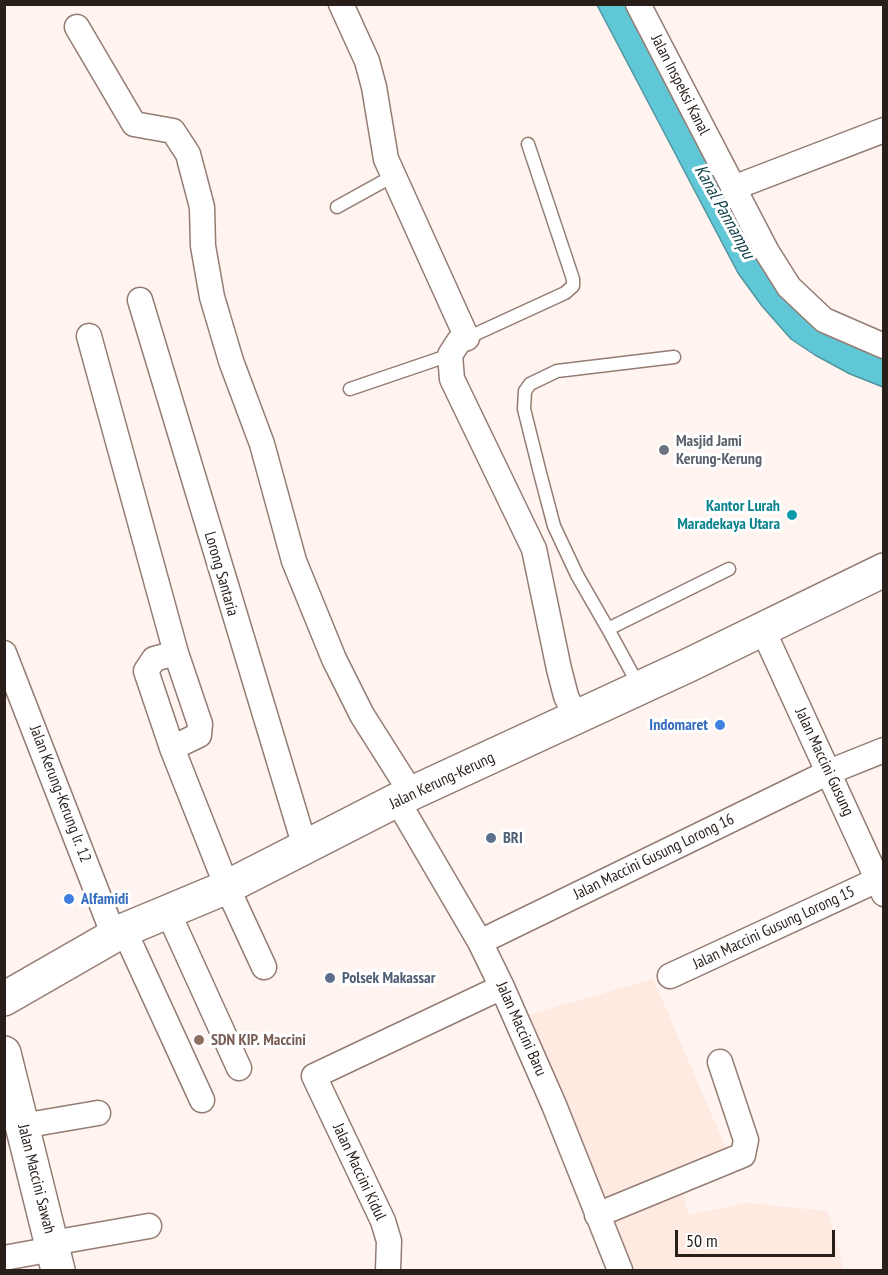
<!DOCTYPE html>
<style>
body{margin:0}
#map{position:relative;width:888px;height:1275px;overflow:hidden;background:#fff4ef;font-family:"PT Sans Narrow",sans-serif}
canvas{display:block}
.frame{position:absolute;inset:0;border:6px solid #281f1b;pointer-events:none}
.scale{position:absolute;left:675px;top:1230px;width:160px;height:27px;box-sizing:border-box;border:3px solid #281f1b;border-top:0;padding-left:8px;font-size:18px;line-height:21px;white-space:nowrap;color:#281f1b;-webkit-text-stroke:4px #fff;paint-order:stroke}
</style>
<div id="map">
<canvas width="888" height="1275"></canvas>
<div class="frame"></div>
<div class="scale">50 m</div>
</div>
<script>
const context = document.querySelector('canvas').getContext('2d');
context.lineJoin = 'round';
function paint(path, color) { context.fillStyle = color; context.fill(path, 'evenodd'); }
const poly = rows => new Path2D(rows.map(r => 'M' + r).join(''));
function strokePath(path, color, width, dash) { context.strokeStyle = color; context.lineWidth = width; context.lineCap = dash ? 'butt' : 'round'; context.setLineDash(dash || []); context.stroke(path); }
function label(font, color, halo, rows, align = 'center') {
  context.font = font + ' "PT Sans Narrow",sans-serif'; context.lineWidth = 6; context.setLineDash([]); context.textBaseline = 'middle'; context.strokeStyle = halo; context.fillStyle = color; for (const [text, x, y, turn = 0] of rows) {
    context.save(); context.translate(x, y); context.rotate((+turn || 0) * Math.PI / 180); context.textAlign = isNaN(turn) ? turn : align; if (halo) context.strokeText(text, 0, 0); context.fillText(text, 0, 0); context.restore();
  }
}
paint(poly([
 [653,979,729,1155,679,1180,689,1215,747,1203,828,1211,844,1270,634,1270,528,1015]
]), '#ffeae1');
const water = poly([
 [597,5,627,5,725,181,834,337,883,358,883,387,850,374,815,355,791,339,762,306,738,273,597,5]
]);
paint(water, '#60c7d7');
strokePath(water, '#4f959f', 1.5);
const lane = poly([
 [337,207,393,176],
 [467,338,565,293,573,286,573,279,528,144],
 [674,357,557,371,530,384,525,391,524,409,540,473,554,526,577,575,608,629,729,569],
 [350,389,450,355],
 [608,629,639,686]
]);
const street = poly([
 [341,4,367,61,374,87,386,159,467,338,459,341,450,355,452,379,534,549,559,669,566,696,576,718],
 [638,4,767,252,789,287,824,320,884,346],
 [77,27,134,124,173,131,188,154,202,207,203,246,212,297,231,361,262,444,294,561,334,659,362,715,412,794],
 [733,188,884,130],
 [140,300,305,847],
 [89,336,176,653,200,724,199,735,172,748,146,671,154,659,176,653],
 [763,630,884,894],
 [4,653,114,936],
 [172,748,227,887,264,967],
 [397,800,480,942,502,987,554,1105,620,1270],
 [168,912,239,1068],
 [124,930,202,1100],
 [480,942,829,772,884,750],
 [670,976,884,877],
 [22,1126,98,1113],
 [597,1215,743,1155,746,1140,720,1062],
 [52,1243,149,1226],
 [4,1258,53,1249],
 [388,1270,389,1241,383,1221,314,1076,502,987]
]);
const secondary = poly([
 [4,999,124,930,227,887,397,800,689,665,884,570],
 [4,1053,58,1270]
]);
strokePath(lane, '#947c72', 15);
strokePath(street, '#947c72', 27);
strokePath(secondary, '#947c72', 36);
strokePath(lane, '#fff', 12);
strokePath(street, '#fff', 24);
strokePath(secondary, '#fff', 33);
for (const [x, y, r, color] of [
 [664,450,6,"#6b7280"],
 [792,515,6,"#0f9aa8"],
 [720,725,6,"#3f7fe0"],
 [491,838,6,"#5c6f8a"],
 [69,899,6,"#3f7fe0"],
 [330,978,6,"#5c6f8a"],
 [199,1040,6,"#8d6e63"]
]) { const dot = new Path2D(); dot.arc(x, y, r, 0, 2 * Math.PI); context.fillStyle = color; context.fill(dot); strokePath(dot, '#fff', 2); }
label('16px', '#281f1b', '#fff', [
 ["Jalan Inspeksi Kanal",680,85,63],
 ["Lorong Santaria",221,574,74],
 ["Jalan Maccini Gusung",824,762,65],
 ["Jalan Kerung-Kerung",442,781,-25],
 ["Jalan Kerung-Kerung lr. 12",60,794,69],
 ["Jalan Maccini Gusung Lorong 16",654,857,-26],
 ["Jalan Maccini Gusung Lorong 15",774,928,-25],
 ["Jalan Maccini Baru",521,1029,66],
 ["Jalan Maccini Kidul",359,1172,65],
 ["Jalan Maccini Sawah",36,1179,76]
]);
label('bold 16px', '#5b616d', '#fff', [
 ["Masjid Jami",676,441],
 ["Kerung-Kerung",676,459]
], 'left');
label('bold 16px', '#0d838f', '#fff', [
 ["Kantor Lurah",780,506],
 ["Maradekaya Utara",780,524]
], 'right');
label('bold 16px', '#366cbe', '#fff', [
 ["Indomaret",708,725],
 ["Alfamidi",81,899,"left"]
], 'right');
label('bold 16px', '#4e5e75', '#fff', [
 ["BRI",503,838],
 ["Polsek Makassar",342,978]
], 'left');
label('bold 16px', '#785e54', '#fff', [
 ["SDN KIP. Maccini",211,1040]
], 'left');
label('italic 18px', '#0d3e45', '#fff', [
 ["Kanal Pannampu",724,212,61]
]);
</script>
